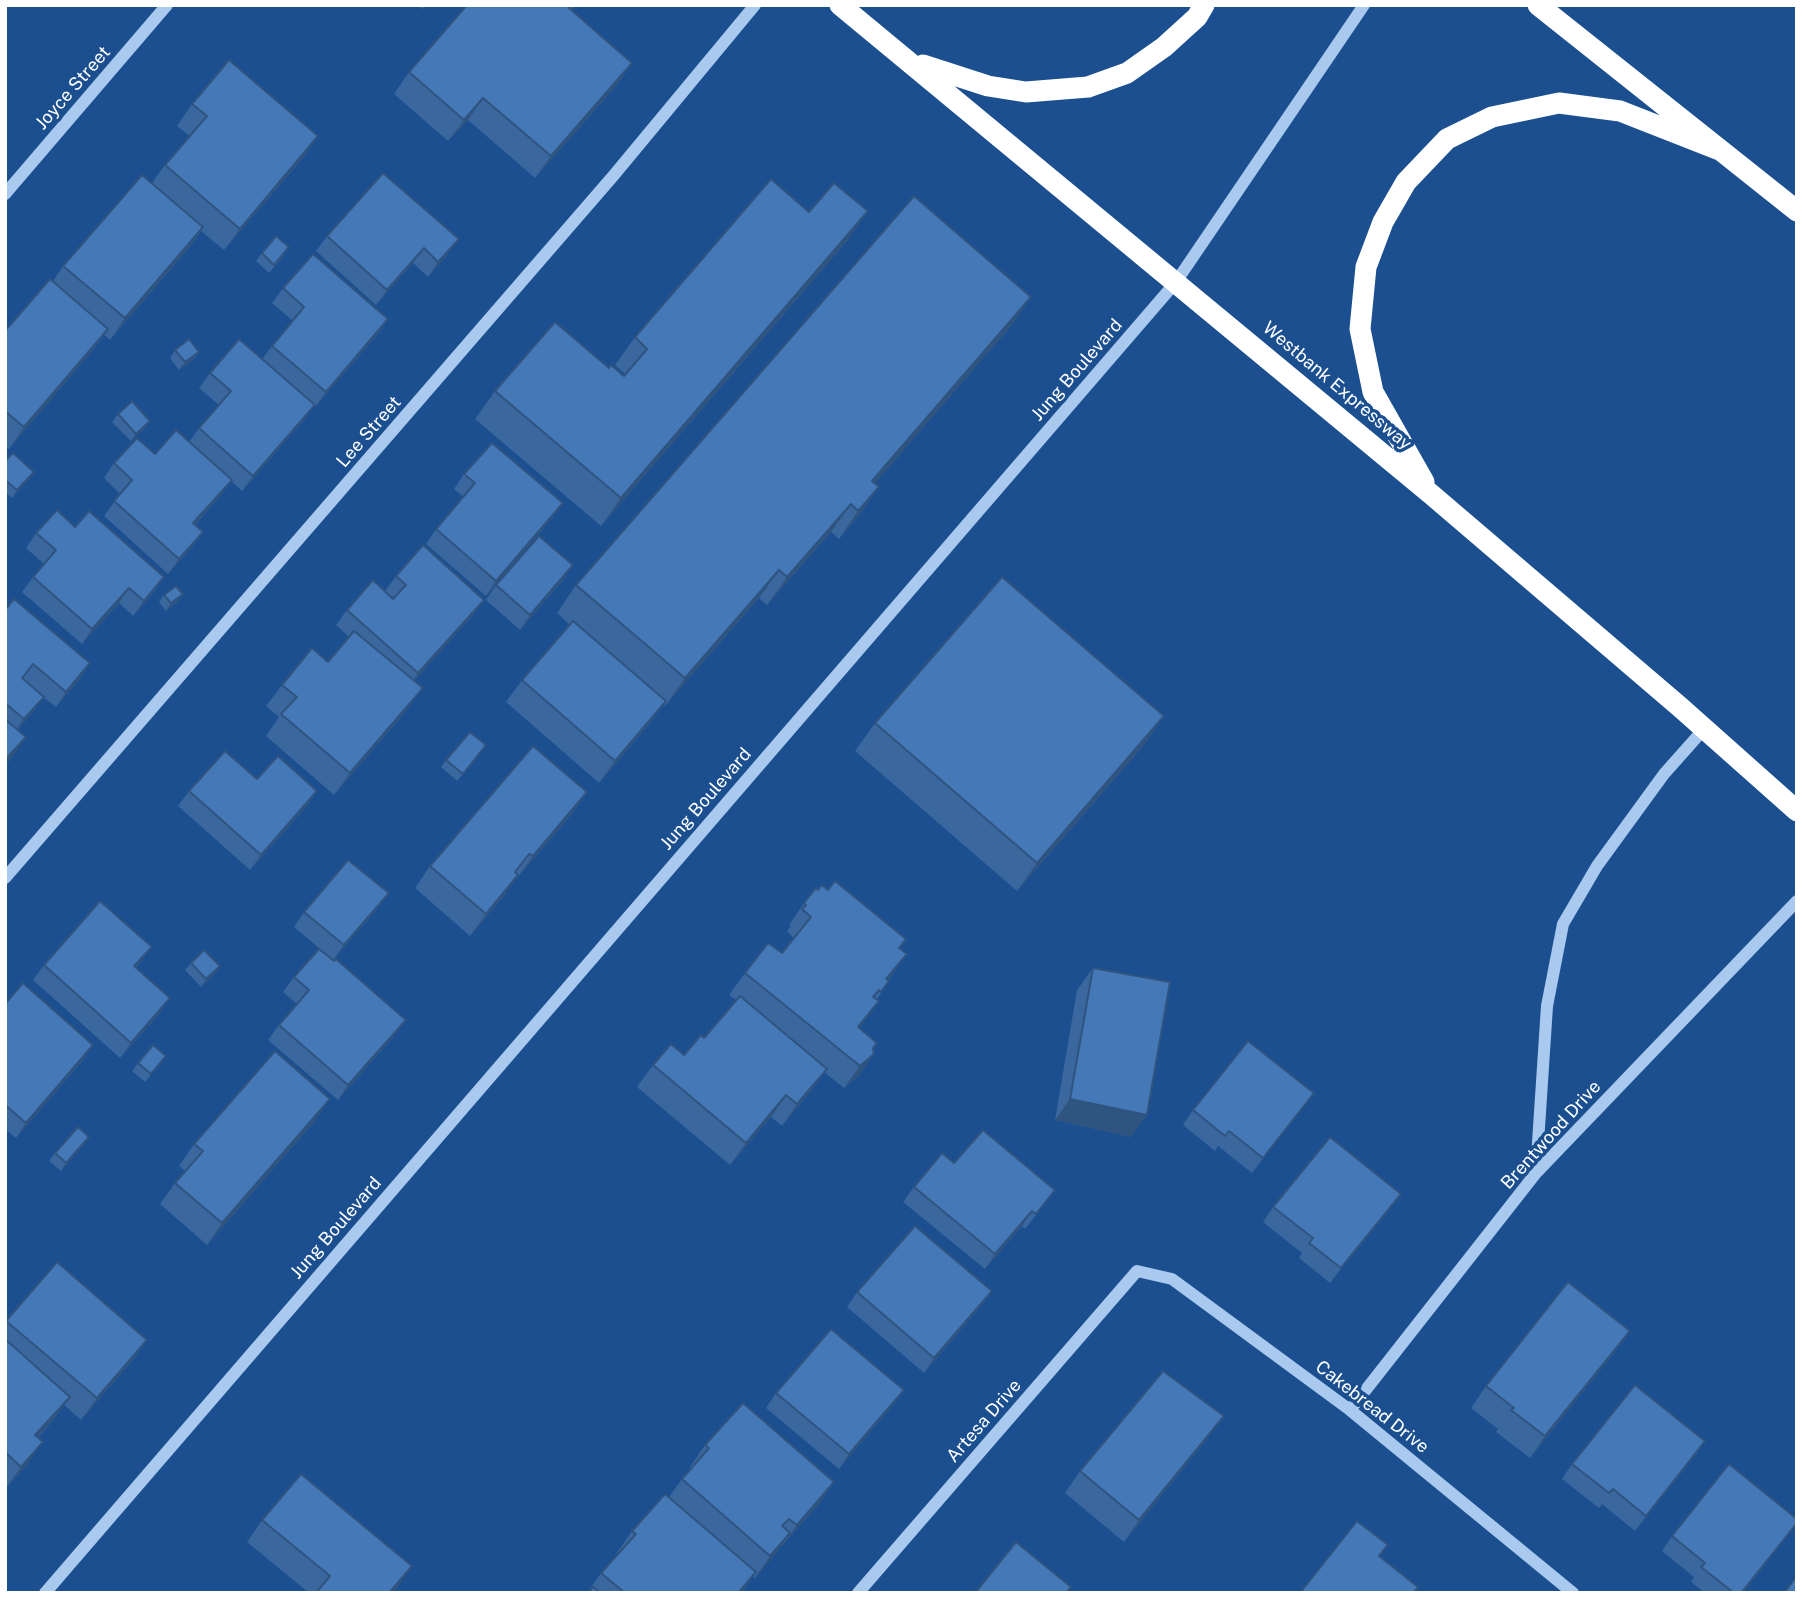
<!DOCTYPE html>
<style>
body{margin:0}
#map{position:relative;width:1802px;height:1598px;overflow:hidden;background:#1b4f8f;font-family:"Public Sans",sans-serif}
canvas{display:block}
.frame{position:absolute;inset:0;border:7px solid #fff;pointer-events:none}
</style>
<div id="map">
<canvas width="1802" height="1598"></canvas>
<div class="frame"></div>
</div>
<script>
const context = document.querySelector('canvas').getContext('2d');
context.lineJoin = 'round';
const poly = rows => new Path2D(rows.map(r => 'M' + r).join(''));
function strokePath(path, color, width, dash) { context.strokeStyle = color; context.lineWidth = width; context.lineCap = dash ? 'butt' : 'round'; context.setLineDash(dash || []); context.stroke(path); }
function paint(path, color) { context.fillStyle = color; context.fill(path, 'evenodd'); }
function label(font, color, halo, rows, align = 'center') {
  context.font = font + ' "Public Sans",sans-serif'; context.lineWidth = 7; context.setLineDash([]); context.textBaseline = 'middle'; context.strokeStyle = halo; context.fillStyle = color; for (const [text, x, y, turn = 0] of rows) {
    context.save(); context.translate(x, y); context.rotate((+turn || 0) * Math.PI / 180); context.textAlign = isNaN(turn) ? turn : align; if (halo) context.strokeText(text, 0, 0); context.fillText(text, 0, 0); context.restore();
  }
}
strokePath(poly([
 [5,194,167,5],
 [5,878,614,175,755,5],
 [1536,1173,1547,1006,1563,924,1597,866,1664,774,1704,729],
 [1350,1410,1536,1173,1797,901],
 [45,1593,1176,282,1364,5],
 [858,1593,1137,1271,1172,1279,1350,1410,1573,1593]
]), '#a9c9ee', 12);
strokePath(poly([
 [840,5,1432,495,1680,707,1797,811],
 [1538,5,1797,211],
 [923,65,988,86,1026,92,1088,87,1127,73,1164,47,1197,17,1204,5],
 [1424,482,1373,392,1360,329,1366,267,1383,222,1406,182,1447,139,1492,117,1559,103,1620,111,1722,151]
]), '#fff', 21);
paint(poly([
 [418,5,426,5,423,9],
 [467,5,575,5,571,10,632,63,617,85,535,178,468,120,448,141,394,94,409,72],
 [192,104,318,136,303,158,224,250,201,231,188,249,110,340,104,335,93,350,9,449,5,446,5,331,53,281,63,266,152,183,165,165,190,136,177,126],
 [383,173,448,254,428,277,413,263,376,305,316,251,327,236],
 [809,212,848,240,601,526,475,419,495,391,609,368,624,376,625,374,615,365,635,337],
 [262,253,284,255,269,273,256,261],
 [283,288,388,319,378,334,315,407,314,406,304,420,242,491,231,481,221,495,195,525,203,532,192,547,168,574,104,516,120,494,104,478,114,463,155,454,189,442,199,428,219,405,199,388,210,373,262,359,272,346,293,321,272,303],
 [1031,297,1012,325,875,483,879,487,859,515,839,539,831,532,767,605,759,598,665,706,664,704,650,723,599,783,506,702,522,680,570,625,557,613,576,585],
 [175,350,199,352,193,360,179,370,170,358],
 [118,414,145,428,131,441,112,422],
 [5,461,29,479,12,498,5,492],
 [464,474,563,503,552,518,486,596,426,544,436,529,464,497,454,489],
 [75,527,164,577,154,592,133,616,119,603,82,644,22,592,33,577,44,564,26,548,36,533],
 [573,565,563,580,520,630,486,600,496,585],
 [396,576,484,600,473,615,414,681,407,710,334,795,266,736,279,717,266,706,282,685,328,662,349,637,336,625,347,610,393,599,385,591],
 [183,594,177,602,166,611,159,602,164,595],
 [5,610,90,663,80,679,56,707,43,697,33,712,18,729,11,759,5,765],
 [1164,716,1145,744,1017,891,855,751,875,723],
 [481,753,457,781,441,767,446,760],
 [257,779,317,791,307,806,250,870,178,806,189,791],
 [587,792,572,814,517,878,517,877,503,897,470,936,415,888,430,866],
 [389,893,378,908,333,960,294,927,304,912],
 [804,903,900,948,892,976,888,981,889,981,877,999,879,1001,859,1028,877,1043,859,1076,844,1088,824,1072,811,1091,782,1126,771,1117,730,1165,637,1087,653,1065,684,1055,704,1038,736,1000,729,995,745,973,782,953,794,938,787,931,791,926,789,925],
 [141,962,136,967,160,1013,120,1058,33,980,44,965],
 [191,963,215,974,201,987,185,970],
 [1093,968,1131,1137,1055,1120,1077,990],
 [294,977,395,1035,338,1100,268,1040,279,1025,297,1004,283,992],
 [5,1004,93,1045,83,1060,16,1138,5,1129],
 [138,1063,160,1064,145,1082,132,1071],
 [1314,1093,1303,1108,1252,1173,1218,1146,1215,1151,1183,1125,1193,1110],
 [315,1121,207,1245,160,1204,175,1183,185,1171,179,1166,194,1144],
 [89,1137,61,1171,49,1161,55,1153],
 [954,1163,1055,1190,1044,1205,1025,1229,1022,1226,985,1269,903,1202,914,1187],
 [1273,1207,1390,1209,1330,1283,1299,1258,1302,1253,1263,1222],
 [57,1262,147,1340,132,1361,81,1420,64,1405,54,1419,38,1438,28,1464,6,1488,5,1322],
 [992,1291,981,1306,924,1373,847,1307,857,1292],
 [1630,1331,1614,1353,1530,1458,1496,1432,1498,1429,1471,1408,1486,1386],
 [904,1390,893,1405,839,1469,766,1408,776,1393],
 [1208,1438,1124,1542,1065,1493,1080,1471],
 [1705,1441,1695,1456,1635,1531,1602,1504,1599,1508,1562,1479,1572,1464],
 [705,1445,834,1482,819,1504,781,1547,780,1546,755,1578,753,1576,742,1593,587,1593,601,1573,618,1554,617,1553,632,1531,669,1497,682,1479,692,1468,690,1467],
 [262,1520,412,1566,393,1593,309,1593,247,1542],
 [1788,1535,1743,1593,1705,1593,1691,1582,1694,1577,1662,1551,1672,1536]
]), '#3a679d');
paint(poly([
 [632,63,617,85,535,178,551,156],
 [483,98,468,120,448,141,464,120],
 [318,136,303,158,224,250,240,229],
 [868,211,848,240,601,526,621,498],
 [203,227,188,249,110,340,125,318],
 [459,239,448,254,428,277,438,262],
 [424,248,413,263,376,305,387,290],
 [1031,297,1012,325,853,509,872,481],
 [388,319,378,334,315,407,326,392],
 [108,329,93,350,9,449,24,427],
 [199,352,193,360,179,370,185,362],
 [315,405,304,420,242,491,253,476],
 [150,421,145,428,131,441,136,434],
 [34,472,29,479,12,498,17,490],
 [232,480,221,495,183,538,193,523],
 [879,487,859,515,839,539,858,511],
 [563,503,552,518,486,596,496,581],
 [851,504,831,532,767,605,787,577],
 [203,532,192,547,168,574,179,559],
 [573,565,563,580,520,630,530,615],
 [779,570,759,598,665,706,685,678],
 [164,577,154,592,133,616,144,601],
 [129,588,119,603,82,644,92,629],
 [183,594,177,602,166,611,171,603],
 [484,600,473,615,408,688,418,673],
 [90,663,80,679,56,707,66,692],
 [423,688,407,710,334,795,350,773],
 [44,697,33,712,13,734,24,719],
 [666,701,650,723,599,783,615,761],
 [1164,716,1145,744,1017,891,1037,863],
 [26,737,11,759,5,765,5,760],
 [317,791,307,806,250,870,261,855],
 [587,792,572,814,517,878,533,856],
 [518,875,503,897,470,936,486,914],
 [389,893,378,908,333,960,344,945],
 [152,947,141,962,124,981,134,966],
 [907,954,892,976,879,990,864,1012,858,1018,886,979],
 [220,966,215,974,201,987,206,979],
 [170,998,160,1013,120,1058,131,1043],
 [879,1001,864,1023,843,1049,858,1027],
 [406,1020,395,1035,338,1100,348,1085],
 [877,1043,864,1063,874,1054,859,1076,844,1088],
 [93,1045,83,1060,16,1138,26,1123],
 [827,1069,811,1091,782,1126,797,1104],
 [1314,1093,1303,1108,1252,1173,1263,1158],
 [786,1095,771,1117,730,1165,746,1143],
 [330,1099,315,1121,207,1245,222,1223],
 [1070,1099,1147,1115,1131,1137,1055,1120],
 [89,1137,84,1145,61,1171,66,1163],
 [1401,1194,1390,1209,1330,1283,1341,1268],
 [1032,1211,1022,1226,985,1269,995,1254],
 [992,1291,981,1306,924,1373,934,1358],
 [1630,1331,1614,1353,1530,1458,1545,1436],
 [147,1340,132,1361,81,1420,97,1398],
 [904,1390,893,1405,839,1469,849,1454],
 [70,1397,54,1419,20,1457,35,1435],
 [1224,1416,1208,1438,1124,1542,1139,1520],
 [1705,1441,1695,1456,1635,1531,1646,1516],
 [43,1442,28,1464,6,1488,21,1467],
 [834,1482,819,1504,781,1547,797,1525],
 [1797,1523,1788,1535,1743,1593,1741,1593],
 [790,1533,775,1555,755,1578,770,1556],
 [412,1566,397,1588,393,1593,389,1593],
 [756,1572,742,1593,738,1593]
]), '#305480');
const building = poly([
 [467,5,572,5,569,8,632,63,551,156,483,98,464,120,409,72,467,5],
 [229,60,318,136,240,229,165,165,207,116,192,104,229,60],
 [383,173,459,239,438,262,424,248,387,290,327,236,383,173],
 [142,175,203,227,125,318,63,266,142,175],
 [771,179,809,212,834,183,868,211,621,498,495,391,555,322,609,368,611,365,624,376,647,349,635,337,771,179],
 [914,196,1031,297,872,481,879,487,858,511,851,504,787,577,779,570,685,678,576,585,914,196],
 [276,236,289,247,274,265,262,253,276,236],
 [313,254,388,319,326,392,272,346,304,307,283,288,313,254],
 [50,279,108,329,24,427,5,411,5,331,50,279],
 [189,339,199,352,185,362,175,350,189,339],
 [239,339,315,405,253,476,199,428,231,391,210,373,239,339],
 [132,401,150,421,136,434,118,414,132,401],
 [176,430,232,480,193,523,203,532,179,559,114,501,132,480,114,463,137,438,155,454,176,430],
 [492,443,563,503,496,581,436,529,475,483,464,474,492,443],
 [13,453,34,472,17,490,5,480,5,461,13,453],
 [57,510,75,527,89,511,164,577,144,601,129,588,92,629,33,577,56,550,36,533,57,510],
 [539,536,573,565,530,615,496,585,539,536],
 [423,545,484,600,418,673,347,610,373,580,393,599,406,585,396,576,423,545],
 [1002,577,1164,716,1037,863,875,723,1002,577],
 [176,586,183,594,171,603,164,595,176,586],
 [14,599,90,663,66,692,33,664,22,678,44,697,24,719,5,703,5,610,14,599],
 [573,621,666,701,615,761,522,680,573,621],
 [354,631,423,688,350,773,281,714,297,697,282,685,312,648,328,662,354,631],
 [5,719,26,737,5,760,5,719],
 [470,732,486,745,463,774,446,760,470,732],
 [533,746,587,792,533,856,529,854,515,872,518,875,486,914,430,866,533,746],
 [225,751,257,779,278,756,317,791,261,855,189,791,225,751],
 [348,860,389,893,344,945,304,912,348,860],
 [835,881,906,939,899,948,907,954,886,979,889,981,881,992,879,990,873,997,879,1001,858,1027,877,1043,873,1048,874,1054,860,1066,745,973,768,943,782,953,811,917,802,909,806,905,804,903,816,888,818,890,822,885,828,890,835,881],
 [100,901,152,947,134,966,170,998,131,1043,44,965,100,901],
 [319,949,334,961,336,959,406,1020,348,1085,279,1025,309,990,294,977,319,949],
 [204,950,220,966,206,979,191,963,204,950],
 [1093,968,1170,982,1147,1115,1070,1099,1093,968],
 [23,983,93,1045,26,1123,5,1105,5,1004,23,983],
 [740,996,827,1069,797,1104,786,1095,746,1143,653,1065,671,1044,684,1055,701,1035,704,1038,740,996],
 [1248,1041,1314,1093,1263,1158,1229,1131,1225,1136,1193,1110,1248,1041],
 [153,1045,166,1056,151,1074,138,1063,153,1045],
 [275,1051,330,1099,222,1223,175,1183,203,1151,194,1144,275,1051],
 [78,1127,89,1137,66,1163,55,1153,78,1127],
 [983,1130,1055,1190,1036,1214,1032,1211,995,1254,914,1187,942,1153,954,1163,983,1130],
 [1330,1137,1401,1194,1341,1268,1309,1243,1313,1238,1273,1207,1330,1137],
 [915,1226,992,1291,934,1358,857,1292,915,1226],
 [57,1262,147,1340,97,1398,6,1321,57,1262],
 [1568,1282,1630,1331,1545,1436,1511,1410,1514,1408,1486,1386,1568,1282],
 [831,1329,904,1390,849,1454,776,1393,831,1329],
 [5,1339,70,1397,35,1435,43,1442,21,1467,5,1452,5,1339],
 [1163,1371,1224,1416,1139,1520,1080,1471,1163,1371],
 [1635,1385,1705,1441,1646,1516,1613,1489,1609,1493,1572,1464,1635,1385],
 [743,1403,834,1482,797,1525,789,1519,782,1526,790,1533,770,1556,682,1479,709,1448,705,1445,743,1403],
 [1729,1464,1797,1519,1797,1523,1741,1593,1734,1593,1701,1567,1705,1563,1672,1536,1729,1464],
 [301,1474,412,1566,389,1593,316,1593,330,1576,262,1520,301,1474],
 [665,1494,756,1572,738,1593,625,1593,601,1573,636,1534,632,1531,665,1494],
 [1357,1521,1388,1545,1379,1556,1418,1587,1415,1591,1417,1593,1300,1593,1357,1521],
 [1016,1542,1071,1587,1066,1593,975,1593,1016,1542],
 [1797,1576,1797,1593,1784,1593,1797,1576],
 [593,1587,600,1593,588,1593,593,1587]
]);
paint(building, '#4478b7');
strokePath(building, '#305480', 2);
label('18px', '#fff', '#1b4f8f', [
 ["Joyce Street",73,88,-49],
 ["Jung Boulevard",1077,370,-49],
 ["Westbank Expressway",1337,386,40],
 ["Lee Street",369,432,-49],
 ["Jung Boulevard",706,799,-49],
 ["Brentwood Drive",1551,1135,-48],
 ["Jung Boulevard",336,1228,-49],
 ["Cakebread Drive",1372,1407,38],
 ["Artesa Drive",984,1421,-49]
]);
</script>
